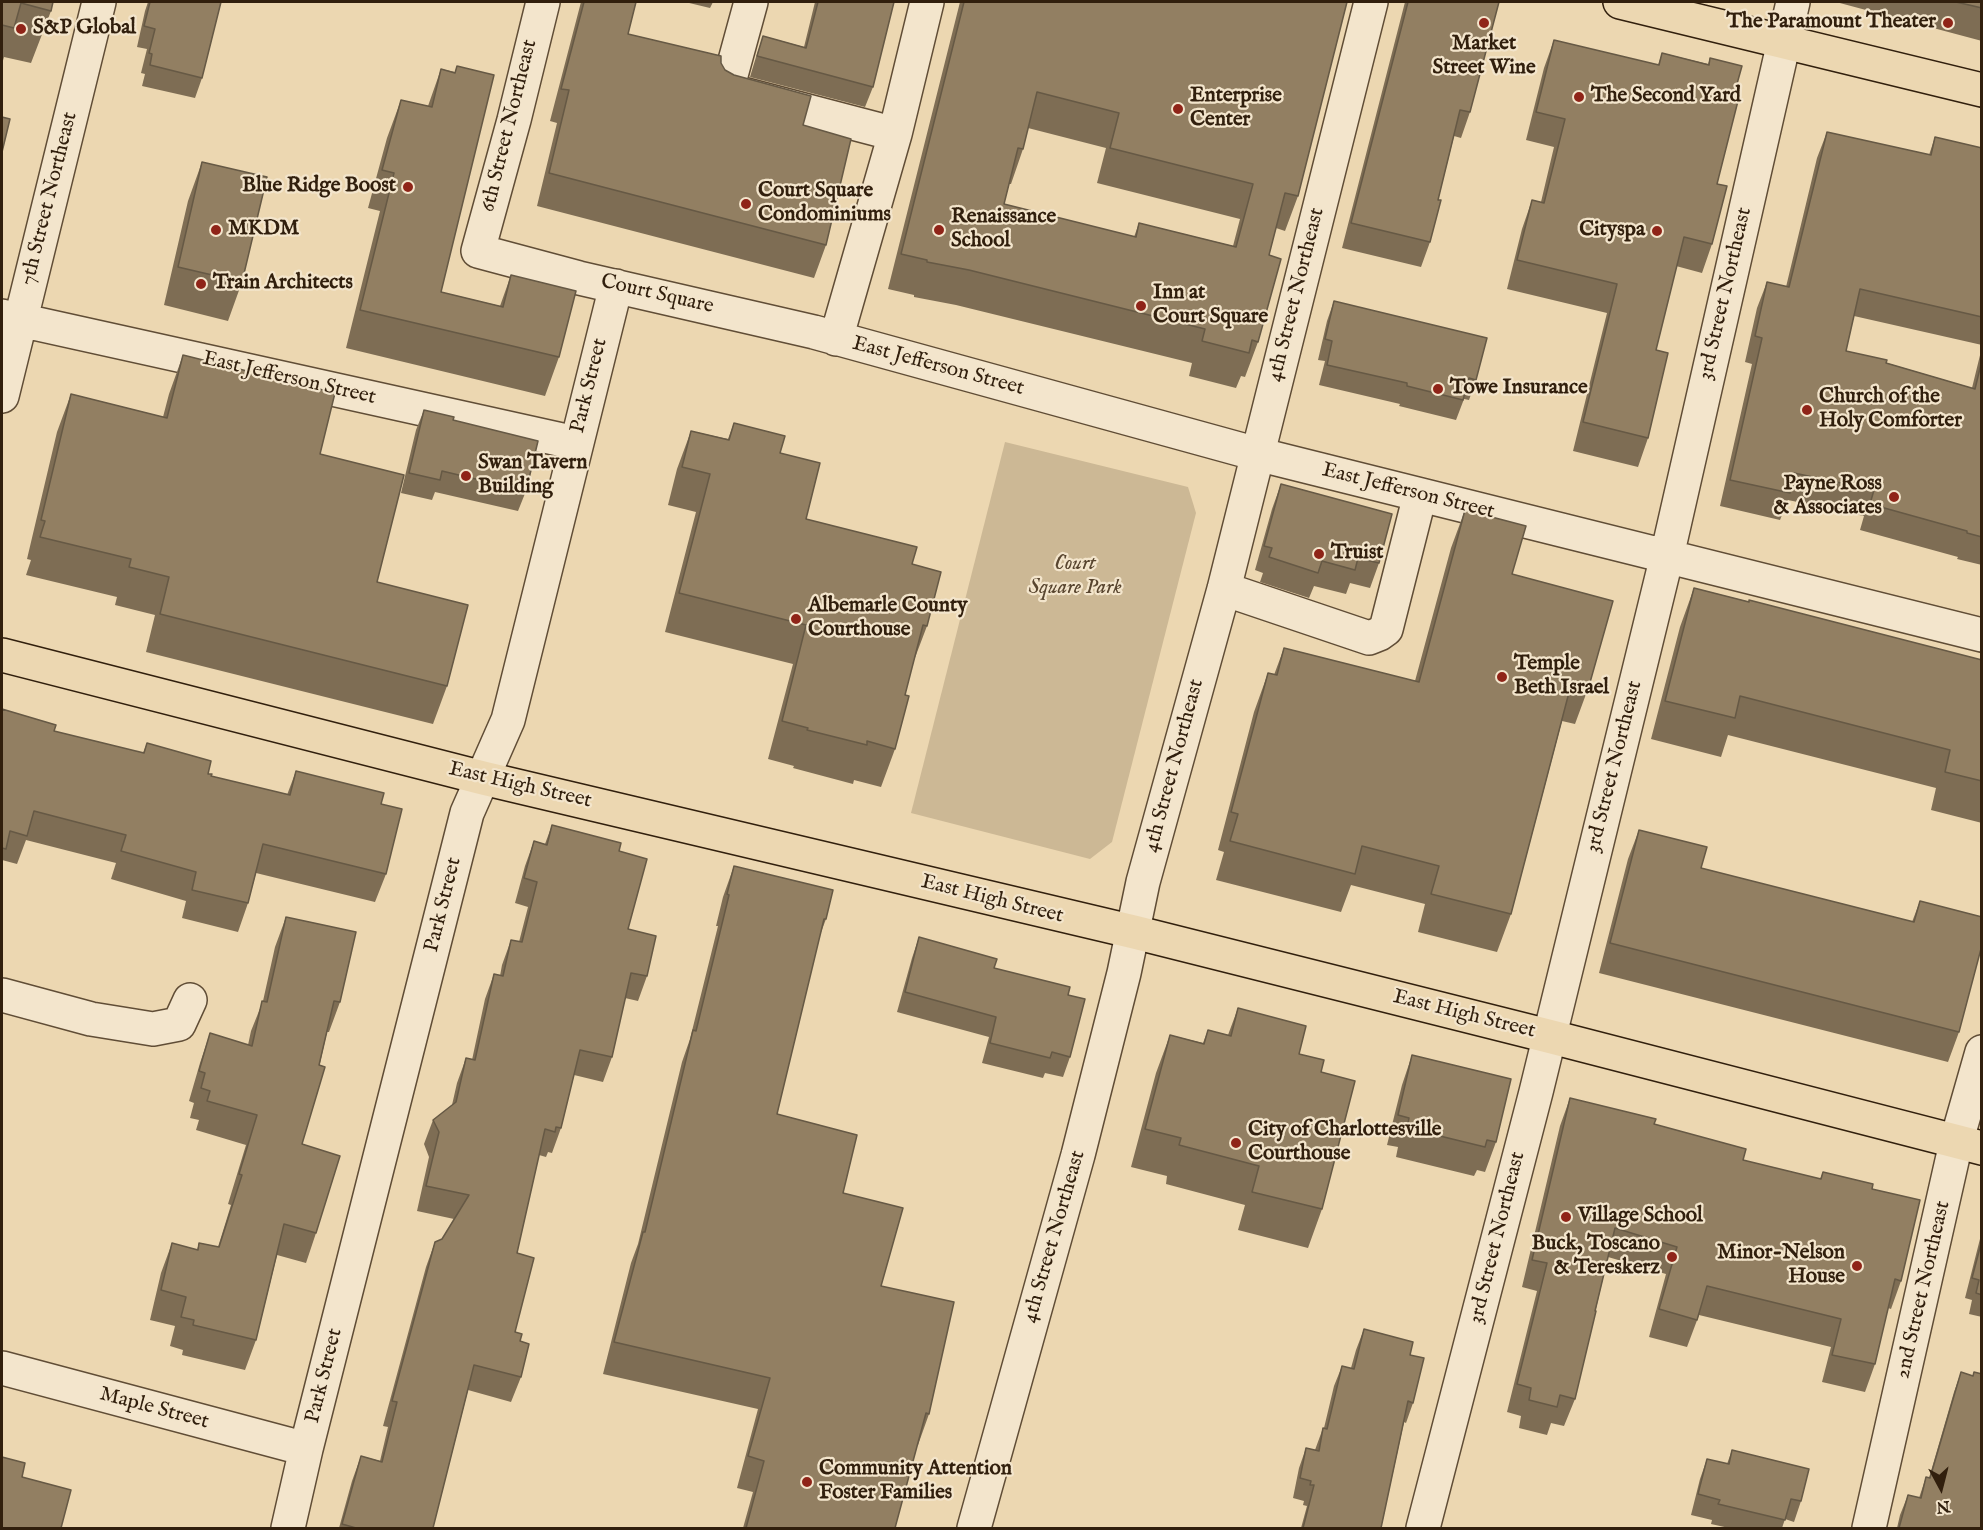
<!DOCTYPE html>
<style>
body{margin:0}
#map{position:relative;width:1983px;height:1530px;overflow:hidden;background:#ecd7b1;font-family:"IM FELL English",serif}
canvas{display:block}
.frame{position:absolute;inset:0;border:3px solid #311f0d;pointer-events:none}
.north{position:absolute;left:1911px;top:1458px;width:60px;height:60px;-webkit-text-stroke:4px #f3e5cc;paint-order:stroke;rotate:173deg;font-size:16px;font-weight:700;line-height:24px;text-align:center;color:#311f0d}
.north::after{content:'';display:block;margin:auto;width:21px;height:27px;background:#311f0d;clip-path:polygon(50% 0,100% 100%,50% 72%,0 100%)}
</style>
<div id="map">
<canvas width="1983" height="1530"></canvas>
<div class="frame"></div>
<div class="north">N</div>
</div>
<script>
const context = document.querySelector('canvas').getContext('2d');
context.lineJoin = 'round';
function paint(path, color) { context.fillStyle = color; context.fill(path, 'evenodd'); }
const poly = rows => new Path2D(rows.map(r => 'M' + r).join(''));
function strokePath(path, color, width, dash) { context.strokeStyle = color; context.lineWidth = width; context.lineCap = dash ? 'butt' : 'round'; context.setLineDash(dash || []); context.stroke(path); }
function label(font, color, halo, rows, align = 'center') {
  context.font = font + ' "IM FELL English",serif'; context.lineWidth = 4.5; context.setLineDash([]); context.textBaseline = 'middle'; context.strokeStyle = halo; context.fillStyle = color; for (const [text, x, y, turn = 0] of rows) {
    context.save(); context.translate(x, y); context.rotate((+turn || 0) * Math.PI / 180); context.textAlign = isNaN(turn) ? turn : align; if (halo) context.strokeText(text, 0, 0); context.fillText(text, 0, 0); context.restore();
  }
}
paint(poly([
 [1005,442,1188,487,1196,513,1112,842,1090,859,911,813]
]), '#ccb895');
const minor = poly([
 [543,2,514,120,478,251,579,278,814,332,1257,454,1982,635],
 [751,2,727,90,895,134],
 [2,316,576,443],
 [836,339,895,134,927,2],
 [2,396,99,2],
 [1224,589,1369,638,1379,634,1386,629,1420,495],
 [2,995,91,1019,153,1029,179,1024,190,1000],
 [2,1368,306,1449],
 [288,1528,306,1449,467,813,508,720,616,286],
 [974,1528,1078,1155,1124,973,1143,882,1224,589,1371,2],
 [1423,1528,1536,1092,1667,556,1793,2],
 [1869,1528,1956,1143,1982,1052]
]);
const major = poly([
 [1620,2,1982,90],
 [2,655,483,778,1134,932,1548,1036,1982,1148]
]);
strokePath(minor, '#604d36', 36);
strokePath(major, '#311f0d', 36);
strokePath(minor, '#f3e5cc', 33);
strokePath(major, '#ecd7b1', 33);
paint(poly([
 [2,2,53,2,51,11,31,63,4,57,2,64],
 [148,2,221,2,202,78,195,98,142,86,145,74,141,73,147,49,137,47,145,11],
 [581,2,636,2,628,34,721,63,725,70,803,125,826,245,814,278,537,206,557,123,550,121],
 [685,2,713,2,710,8],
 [815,2,894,2,873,87,865,107,750,77,756,57,763,36,804,47],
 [960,2,1347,2,1298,196,1285,231,1276,228,1269,255,1258,342,1245,377,1241,376,1236,388,1189,376,1192,363,956,305,914,297,914,295,888,289],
 [1028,128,1106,148,1097,183,1240,219,1233,246,1139,223,1134,237,1004,204,1009,184,1011,184,1023,149],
 [1405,2,1499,2,1470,112,1461,138,1454,136,1438,200,1430,242,1421,267,1342,248],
 [1836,2,1982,2,1982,41],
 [1554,40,1658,65,1662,53,1708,64,1710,58,1735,91,1717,184,1712,244,1702,273,1676,266,1656,350,1648,438,1638,467,1573,451,1607,313,1507,289,1522,229,1532,200,1541,202,1554,147,1526,140,1544,68],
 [457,66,441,292,500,306,511,275,559,357,545,396,346,348,380,211,368,208,387,138,401,100,428,106,441,69,455,72],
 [1827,132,1929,155,1935,137,1982,148,1982,345,1854,316,1846,351,1972,388,1982,347,1982,565,1957,559,1958,557,1860,530,1864,516,1788,500,1780,520,1720,506,1752,364,1745,362,1757,308,1767,282,1786,287,1817,158],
 [202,162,242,282,228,321,164,305,188,201],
 [1334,301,1476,380,1469,400,1464,399,1456,420,1399,406,1400,404,1319,385,1325,361,1318,360,1327,321],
 [183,355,320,454,377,582,447,686,433,724,146,652,155,615,115,605,117,597,26,575,31,560,27,559,57,432,71,394,163,417,169,394],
 [424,410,453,420,526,491,518,511,435,492,432,500,401,493,416,430],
 [734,423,780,453,806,519,912,564,927,626,913,663,905,695,895,749,881,787,854,780,853,784,793,768,794,766,768,759,793,664,665,632,696,512,668,505,677,469,691,431,728,439],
 [1281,484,1379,563,1370,588,1350,583,1346,594,1314,586,1309,598,1260,582,1263,573,1255,570,1272,509],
 [1465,510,1512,574,1589,686,1575,724,1562,721,1511,914,1497,952,1418,932,1425,904,1351,885,1341,912,1216,880,1224,852,1218,850,1254,712,1268,673,1274,675,1284,648,1415,681,1451,548],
 [1694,588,1982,660,1982,823,1931,810,1936,788,1728,735,1721,757,1651,739,1680,627],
 [2,709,54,731,143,753,147,743,211,776,287,795,296,771,381,804,386,874,375,902,256,873,248,903,238,932,182,918,186,901,111,879,116,863,26,840,17,864,2,860,2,861],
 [552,825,619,851,628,929,647,976,638,1001,625,998,612,1057,603,1082,574,1075,561,1128,552,1153,548,1152,546,1157,539,1155,517,1253,515,1332,520,1341,521,1377,511,1402,468,1390,433,1528,339,1528,352,1481,361,1456,380,1461,388,1427,383,1426,426,1267,435,1242,442,1239,454,1219,417,1211,429,1157,424,1144,433,1120,452,1105,457,1083,466,1058,472,1060,485,999,494,974,500,976,502,965,511,940,519,942,528,907,515,903,525,866,534,841,545,844],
 [1639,830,1701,868,1912,922,1920,901,1959,1032,1948,1062,1599,973,1628,859],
 [734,866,826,919,820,935,777,1114,843,1193,881,1286,929,1414,918,1445,917,1445,895,1528,743,1528,753,1492,737,1488,758,1409,603,1374,631,1263,638,1244,682,1062,690,1039,718,926,716,926,723,897],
 [286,917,340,1002,329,1032,327,1032,302,1144,316,1233,306,1263,277,1255,256,1340,245,1370,182,1355,183,1350,170,1346,175,1326,150,1320,161,1273,172,1243,197,1250,199,1243,218,1247,231,1205,228,1204,246,1145,196,1130,199,1120,190,1118,194,1103,189,1101,200,1063,210,1033,248,1045,251,1031,263,1001,275,947],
 [919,937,994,968,1068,995,1070,1057,1063,1077,1045,1073,1043,1078,982,1063,989,1037,897,1012,912,958],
 [1238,1008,1321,1072,1322,1209,1308,1248,1238,1230,1245,1205,1166,1184,1167,1176,1131,1167,1156,1073,1170,1035,1203,1043,1208,1030,1228,1035],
 [1412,1055,1496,1142,1485,1172,1477,1170,1474,1176,1396,1157,1398,1147,1387,1145,1402,1085],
 [1570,1098,1654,1124,1743,1160,1820,1179,1823,1172,1872,1189,1901,1281,1891,1309,1888,1308,1875,1364,1865,1392,1822,1382,1831,1347,1699,1315,1687,1347,1649,1337,1666,1274,1608,1257,1575,1399,1564,1426,1551,1423,1547,1435,1519,1428,1521,1416,1507,1412,1537,1291,1522,1287,1560,1126],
 [1982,1231,1982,1317,1969,1314,1972,1300,1965,1298],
 [1364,1329,1410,1355,1413,1403,1406,1423,1404,1422,1381,1528,1301,1528,1307,1506,1303,1505,1304,1501,1293,1498,1299,1468,1306,1448,1315,1450,1323,1428,1324,1428,1334,1386,1342,1366,1351,1368,1356,1350],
 [1961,1372,1982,1528,1897,1528,1900,1515,1908,1495,1919,1498,1926,1477,1929,1478,1954,1392],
 [1732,1450,1801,1501,1794,1522,1785,1519,1782,1528,1729,1528,1711,1524,1712,1520,1691,1515,1700,1479,1707,1459,1727,1464]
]), '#7e6d54');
const building = poly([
 [2,2,53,2,51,11,21,3,14,28,2,25,2,2],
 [150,2,221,2,202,78,150,65,152,54,149,53,155,29,144,26,150,2],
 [584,2,636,2,628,34,721,56,721,63,725,70,734,75,811,96,803,125,851,139,826,245,549,173,569,90,561,89,584,2],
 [818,2,894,2,873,87,757,56,763,36,806,48,818,2],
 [964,2,1347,2,1298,196,1285,193,1269,255,1281,259,1258,342,1252,340,1249,353,1202,341,1205,329,969,270,927,262,927,260,901,254,964,2],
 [1037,92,1119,113,1110,148,1253,184,1236,247,1139,223,1136,237,1004,204,1018,148,1023,149,1037,92],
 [1408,2,1499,2,1470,112,1460,110,1438,200,1441,200,1430,242,1351,223,1408,2],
 [1956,2,1982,2,1982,8,1956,2],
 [1554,40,1659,65,1662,53,1709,65,1710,58,1742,66,1735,91,1740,93,1717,184,1727,186,1712,244,1684,237,1656,350,1668,353,1648,438,1583,422,1617,284,1517,260,1532,200,1544,203,1565,119,1536,112,1554,40],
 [457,66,494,75,441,292,503,307,511,275,576,291,559,357,360,310,394,173,382,170,401,100,432,107,441,69,455,73,457,66],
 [2,117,10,119,2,152,2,117],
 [1827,132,1931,155,1935,137,1982,148,1982,317,1860,289,1846,351,1887,360,1886,363,1975,389,1982,360,1982,537,1967,533,1967,531,1870,504,1874,490,1794,473,1790,493,1730,480,1762,338,1755,336,1767,282,1789,287,1827,132],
 [202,162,267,177,242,282,178,267,202,162],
 [1334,301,1487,338,1476,380,1469,378,1463,400,1407,386,1407,383,1327,365,1332,341,1325,339,1334,301],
 [183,355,335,393,320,454,404,475,377,582,468,605,447,686,160,614,169,577,129,567,131,559,40,537,45,521,41,520,71,394,167,418,183,355],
 [424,410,454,417,453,420,538,441,526,491,442,471,440,480,409,473,424,410],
 [734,423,785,436,780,453,820,463,806,519,917,547,912,564,941,572,927,626,923,625,905,695,909,696,895,749,867,741,867,745,807,730,808,728,782,721,806,625,679,593,710,474,682,467,691,431,729,440,734,423],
 [1281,484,1392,514,1379,563,1358,558,1355,570,1322,561,1318,573,1269,557,1272,548,1264,546,1281,484],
 [1465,510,1526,526,1512,574,1613,601,1589,686,1572,681,1511,914,1431,894,1439,866,1362,846,1355,874,1230,841,1238,814,1231,812,1268,673,1277,675,1284,648,1419,682,1465,510],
 [1694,588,1749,602,1749,600,1982,660,1982,781,1945,772,1950,750,1740,696,1735,718,1665,701,1694,588],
 [2,709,56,725,54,731,144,753,147,743,211,761,208,774,212,774,211,776,290,795,296,771,384,793,381,804,402,809,386,874,263,844,248,903,192,890,196,872,121,851,126,835,34,811,27,836,10,831,6,849,2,848,2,709],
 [552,825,621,843,619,851,647,859,628,929,656,936,647,976,631,973,612,1057,580,1050,561,1128,556,1127,555,1132,545,1129,517,1253,534,1258,515,1332,522,1334,520,1341,529,1344,521,1377,474,1365,433,1528,356,1528,342,1524,361,1456,382,1462,397,1402,392,1401,435,1242,442,1239,469,1195,426,1186,439,1132,433,1120,456,1102,466,1058,475,1060,494,974,503,976,511,940,522,942,537,882,524,878,534,841,547,845,552,825],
 [1639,830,1707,847,1701,868,1914,922,1920,901,1982,917,1982,945,1959,1032,1610,943,1639,830],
 [734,866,833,890,826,919,824,919,777,1114,857,1135,843,1193,903,1208,881,1286,954,1302,929,1414,926,1413,895,1528,746,1528,764,1461,748,1456,770,1378,614,1342,643,1232,645,1232,693,1030,696,1031,729,895,727,894,734,866],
 [286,917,356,932,340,1002,334,1001,319,1065,325,1067,302,1144,340,1156,316,1233,284,1224,256,1340,193,1325,194,1320,181,1317,186,1297,161,1290,172,1243,198,1250,199,1243,219,1247,242,1175,239,1174,257,1115,207,1101,210,1091,201,1088,205,1073,199,1071,210,1033,252,1046,262,1001,267,1002,286,917],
 [919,937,997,959,994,968,1070,987,1068,995,1085,999,1070,1057,1052,1052,1050,1058,990,1043,996,1017,905,992,919,937],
 [1238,1008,1306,1026,1299,1054,1324,1060,1321,1072,1355,1081,1322,1209,1252,1192,1259,1166,1179,1145,1181,1138,1145,1129,1170,1035,1204,1044,1208,1030,1231,1036,1238,1008],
 [1412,1055,1511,1079,1496,1142,1487,1140,1485,1147,1407,1128,1409,1118,1398,1115,1412,1055],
 [1570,1098,1656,1119,1654,1124,1746,1149,1743,1160,1821,1179,1823,1172,1873,1184,1872,1189,1920,1200,1901,1281,1895,1279,1875,1364,1832,1355,1841,1319,1707,1286,1697,1320,1659,1309,1677,1247,1615,1228,1595,1311,1596,1311,1575,1399,1560,1395,1557,1407,1529,1400,1531,1388,1517,1384,1547,1263,1532,1260,1570,1098],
 [1982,1240,1982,1295,1976,1293,1979,1280,1972,1278,1982,1240],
 [1364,1329,1413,1342,1410,1355,1424,1358,1413,1403,1408,1401,1381,1528,1303,1528,1314,1485,1310,1485,1311,1481,1300,1478,1306,1448,1319,1451,1323,1428,1327,1429,1342,1366,1354,1369,1364,1329],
 [1961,1372,1973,1376,1974,1372,1982,1374,1982,1528,1899,1528,1908,1495,1921,1498,1926,1477,1930,1478,1961,1372],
 [1732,1450,1809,1469,1801,1501,1791,1499,1785,1520,1718,1504,1720,1500,1698,1494,1707,1459,1729,1464,1732,1450],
 [2,1457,25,1463,22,1477,71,1490,61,1528,2,1528,2,1457]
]);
paint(building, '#927f62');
strokePath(building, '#665945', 1.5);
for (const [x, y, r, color] of [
 [1484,23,6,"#8f2418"],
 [1948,23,6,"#8f2418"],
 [21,29,6,"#8f2418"],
 [1579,97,6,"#8f2418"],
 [1178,109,6,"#8f2418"],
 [408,187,6,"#8f2418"],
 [746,204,6,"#8f2418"],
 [216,230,6,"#8f2418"],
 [939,230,6,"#8f2418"],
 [1657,231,6,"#8f2418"],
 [201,284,6,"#8f2418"],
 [1141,306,6,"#8f2418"],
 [1438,389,6,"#8f2418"],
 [1807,410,6,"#8f2418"],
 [466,476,6,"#8f2418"],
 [1894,497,6,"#8f2418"],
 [1319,554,6,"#8f2418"],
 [796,619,6,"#8f2418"],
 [1502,677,6,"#8f2418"],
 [1236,1143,6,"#8f2418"],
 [1566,1217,6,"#8f2418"],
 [1672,1257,6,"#8f2418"],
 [1857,1266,6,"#8f2418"],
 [807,1482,6,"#8f2418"]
]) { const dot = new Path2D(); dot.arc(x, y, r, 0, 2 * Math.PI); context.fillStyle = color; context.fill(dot); strokePath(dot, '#f3e5cc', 2); }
label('bold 21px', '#311f0d', '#f3e5cc', [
 ["The Paramount Theater",1936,23,"right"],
 ["S&P Global",33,29],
 ["Market",1484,45,"center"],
 ["Street Wine",1484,69,"center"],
 ["Enterprise",1190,97],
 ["Center",1190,121],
 ["The Second Yard",1591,97],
 ["Blue Ridge Boost",396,187,"right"],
 ["Court Square",758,192],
 ["Condominiums",758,216],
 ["Renaissance",951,218],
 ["School",951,242],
 ["MKDM",228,230],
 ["Cityspa",1645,231,"right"],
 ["Train Architects",213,284],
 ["Inn at",1153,294],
 ["Court Square",1153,318],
 ["Towe Insurance",1450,389],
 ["Church of the",1819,398],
 ["Holy Comforter",1819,422],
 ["Swan Tavern",478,464],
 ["Building",478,488],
 ["Payne Ross",1882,485,"right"],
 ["& Associates",1882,509,"right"],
 ["Truist",1331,554],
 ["Albemarle County",808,607],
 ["Courthouse",808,631],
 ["Temple",1514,665],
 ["Beth Israel",1514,689],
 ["City of Charlottesville",1248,1131],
 ["Courthouse",1248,1155],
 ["Village School",1578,1217],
 ["Buck, Toscano",1660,1245,"right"],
 ["& Tereskerz",1660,1269,"right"],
 ["Minor-Nelson",1845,1254,"right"],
 ["House",1845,1278,"right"],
 ["Community Attention",819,1470],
 ["Foster Families",819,1494]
], 'left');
label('21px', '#311f0d', '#f3e5cc', [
 ["6th Street Northeast",510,126,-76],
 ["7th Street Northeast",50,199,-76],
 ["3rd Street Northeast",1726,294,-77],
 ["Court Square",657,295,13],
 ["4th Street Northeast",1297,295,-76],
 ["East Jefferson Street",938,367,15],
 ["East Jefferson Street",289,379,13],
 ["Park Street",590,386,-76],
 ["East Jefferson Street",1408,492,14],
 ["4th Street Northeast",1175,766,-75],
 ["3rd Street Northeast",1615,767,-76],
 ["East High Street",520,786,13],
 ["East High Street",992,900,14],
 ["Park Street",444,905,-76],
 ["East High Street",1464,1015,14],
 ["4th Street Northeast",1055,1237,-74],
 ["3rd Street Northeast",1498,1238,-76],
 ["2nd Street Northeast",1924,1290,-77],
 ["Park Street",325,1376,-76],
 ["Maple Street",154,1409,15]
]);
label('italic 21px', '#58452f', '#f3e5cc', [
 ["Court",1075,565],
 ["Square Park",1075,589]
]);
</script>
